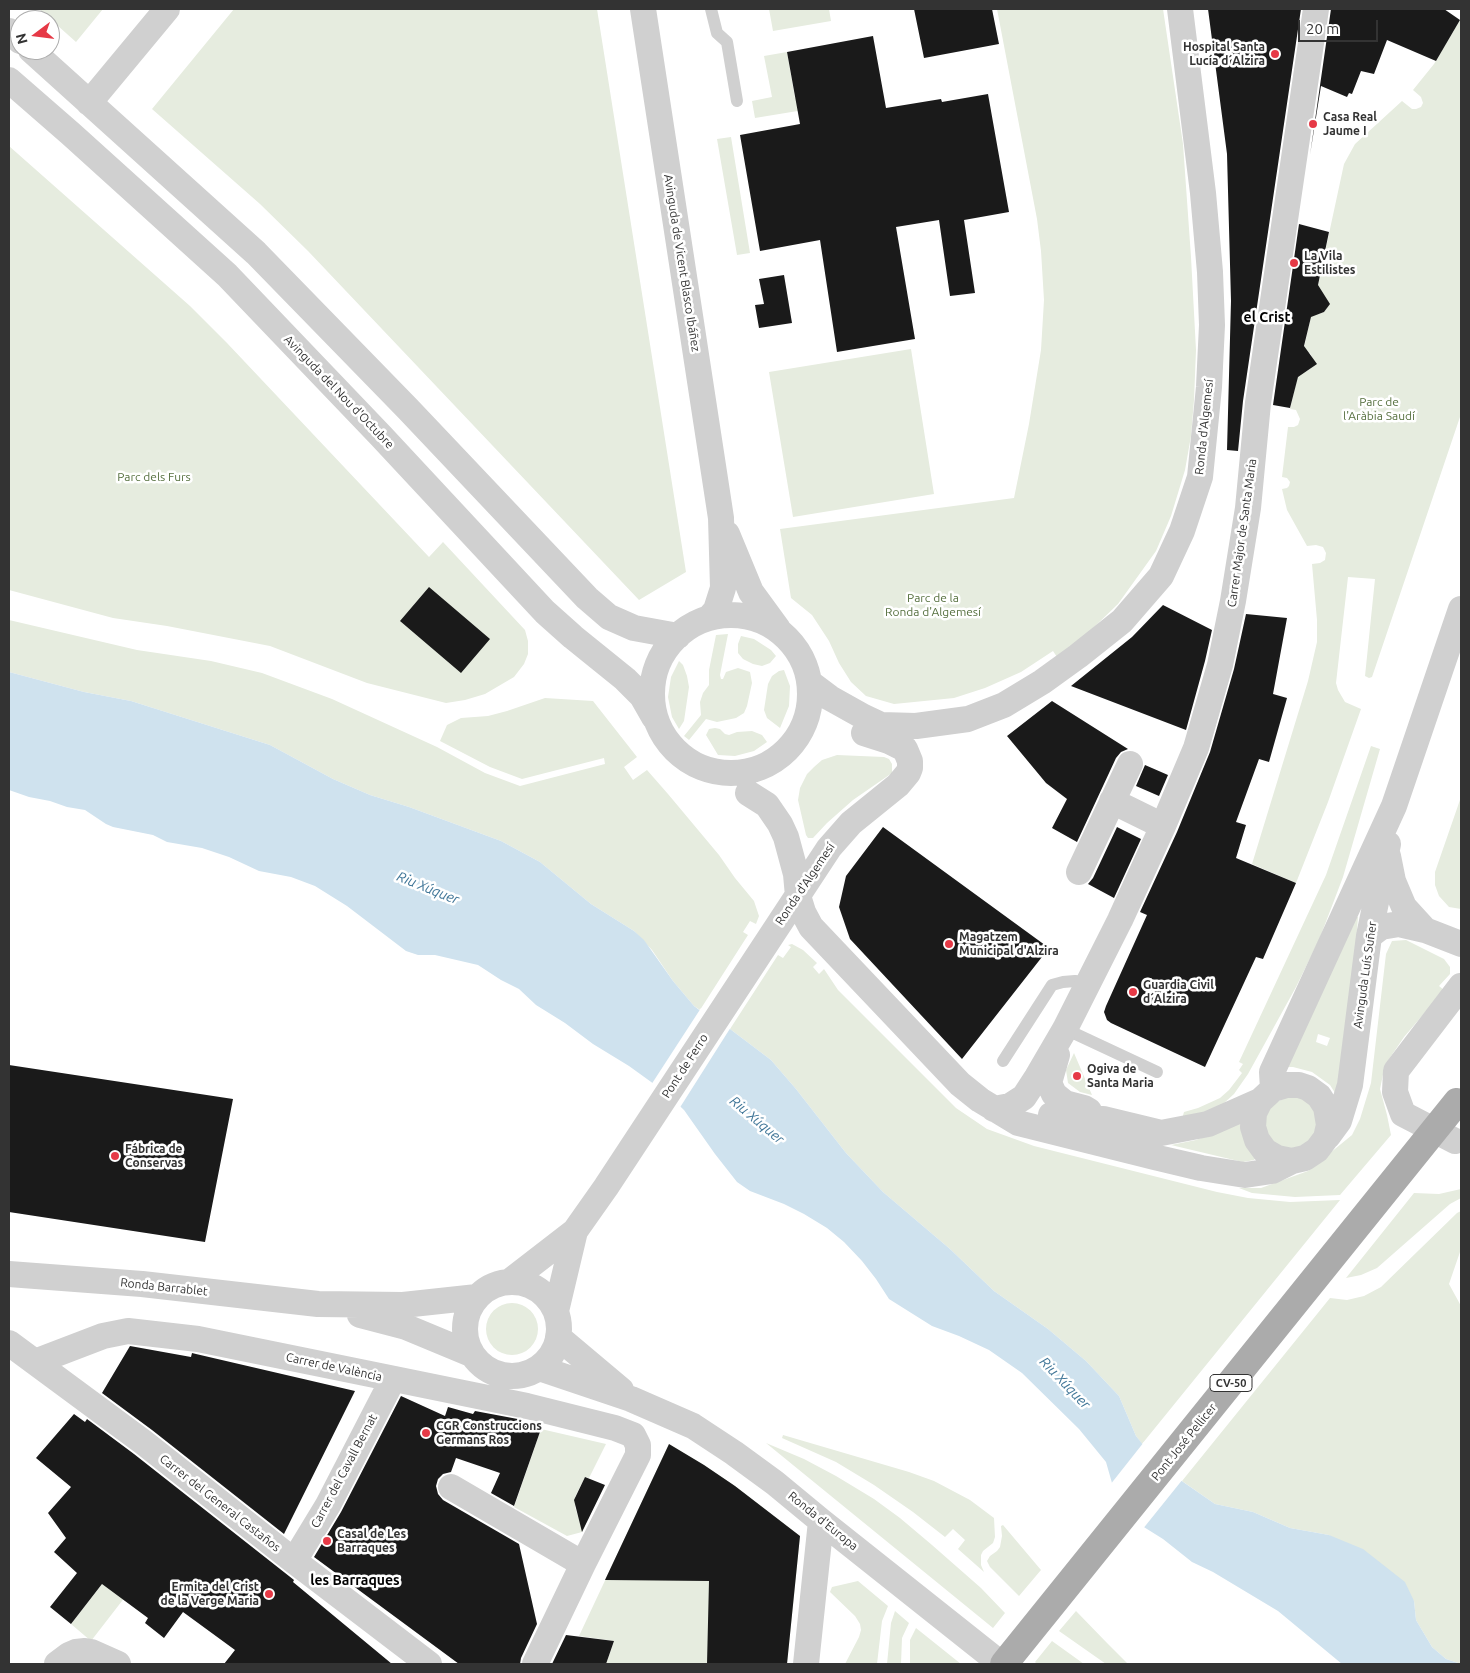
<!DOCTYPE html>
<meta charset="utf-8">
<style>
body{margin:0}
#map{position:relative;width:1470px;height:1673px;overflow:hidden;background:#fff;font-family:Ubuntu,sans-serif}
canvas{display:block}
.frame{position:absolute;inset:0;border:10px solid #333;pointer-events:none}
.north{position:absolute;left:10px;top:10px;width:50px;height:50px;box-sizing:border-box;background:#fff;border:1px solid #adadad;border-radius:50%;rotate:255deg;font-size:14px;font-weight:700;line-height:20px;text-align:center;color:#333}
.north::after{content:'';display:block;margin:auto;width:18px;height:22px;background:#e63946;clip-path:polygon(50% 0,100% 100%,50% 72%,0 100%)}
.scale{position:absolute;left:1298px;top:20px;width:80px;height:22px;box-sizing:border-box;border:2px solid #333;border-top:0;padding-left:6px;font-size:15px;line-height:18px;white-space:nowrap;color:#333;-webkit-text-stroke:4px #fff;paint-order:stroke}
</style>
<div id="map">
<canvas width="1470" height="1673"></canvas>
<div class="frame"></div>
<div class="north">N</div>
<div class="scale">20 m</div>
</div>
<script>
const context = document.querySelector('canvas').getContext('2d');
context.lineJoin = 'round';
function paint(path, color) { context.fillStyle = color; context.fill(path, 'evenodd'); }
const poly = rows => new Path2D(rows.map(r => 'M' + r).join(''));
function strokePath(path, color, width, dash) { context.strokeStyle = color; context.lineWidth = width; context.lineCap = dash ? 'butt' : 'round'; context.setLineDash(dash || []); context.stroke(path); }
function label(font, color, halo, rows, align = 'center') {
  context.font = font + ' Ubuntu,sans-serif'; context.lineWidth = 5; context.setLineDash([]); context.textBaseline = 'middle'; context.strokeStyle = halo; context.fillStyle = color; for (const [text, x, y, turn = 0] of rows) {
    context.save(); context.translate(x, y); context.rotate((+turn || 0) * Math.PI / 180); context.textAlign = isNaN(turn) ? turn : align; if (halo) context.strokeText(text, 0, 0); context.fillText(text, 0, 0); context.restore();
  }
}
paint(poly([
 [39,9,103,9,76,42],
 [234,9,597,9,686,572,639,600,308,251,260,204,152,109],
 [769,9,829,9,831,21,773,31],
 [997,9,1163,9,1183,144,1191,257,1196,350,1194,400,1191,436,1185,470,1171,516,1156,551,1118,604,1090,631,1057,657,1053,651,1021,672,985,688,954,698,894,704,866,696,851,682,839,663,829,641,812,615,791,598,780,529,1014,498,1029,424,1041,350,1044,300,1041,251,1037,219],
 [1460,20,1461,414,1372,677,1369,678,1365,676,1375,579,1348,577,1336,683,1338,690,1345,702,1361,709,1328,802,1296,883,1252,864,1308,681,1317,642,1317,620,1312,564,1320,563,1325,560,1326,553,1323,547,1316,545,1307,546,1287,510,1282,489,1287,488,1289,486,1290,482,1287,478,1282,477,1288,427,1294,427,1298,425,1300,419,1296,410,1290,409,1299,371,1307,371,1311,368,1314,364,1313,359,1310,353,1303,352,1312,312,1319,314,1324,312,1328,306,1328,301,1325,297,1316,294,1344,164,1355,144,1402,101,1412,109,1416,109,1421,107,1423,103,1421,97,1413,90,1434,64],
 [787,52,795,98,825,93,828,106,755,118,752,101,772,97,764,56],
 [731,137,750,253,737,255,717,139],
 [9,146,190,306,227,343,429,557,443,542,525,630,528,641,528,654,524,664,514,677,485,694,465,700,446,703,367,683,270,646,167,626,113,618,9,590],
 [911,349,934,494,793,517,769,372],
 [9,620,137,650,211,661,262,673,332,699,437,747,485,773,520,786,605,764,604,758,522,779,490,767,440,741,447,725,461,718,488,716,507,711,545,698,593,701,637,757,624,767,633,780,647,770,668,794,719,855,735,878,754,901,759,916,756,924,750,921,743,932,748,935,700,1010,694,1006,673,981,652,950,634,931,591,904,540,862,501,841,409,807,370,795,333,779,270,745,131,701,84,692,9,672],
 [728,634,720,675,721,679,723,679,726,672,738,668,750,672,752,683,747,706,744,713,736,718,717,722,706,719,689,740,684,736,701,715,700,702,703,693,709,685,709,670,716,635],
 [741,636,754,639,771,650,776,656,770,663,762,666,753,664,743,659,738,653,738,644],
 [679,661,683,665,687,676,689,687,684,721,679,729,672,717,668,697,671,677],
 [784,670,790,686,789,706,780,728,767,718,764,710,768,684,772,676,779,671],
 [715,728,720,729,725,734,729,735,737,732,752,731,762,735,767,742,754,751,735,756,718,755,706,735,709,729],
 [1371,746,1380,749,1343,877,1319,940,1296,987,1248,1074,1234,1094,1223,1104,1210,1110,1182,1119,1184,1112,1198,1108,1220,1098,1229,1090,1242,1073,1239,1070,1243,1064,1239,1062,1326,875],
 [837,755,884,757,889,759,892,764,892,773,853,800,827,823,813,838,808,838,806,835,798,800,800,788,807,774,814,767,822,760],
 [1461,797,1461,909,1449,907,1439,896,1435,885,1435,872],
 [1355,917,1358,917,1349,1034,1337,1096,1330,1085,1312,1072,1293,1067,1286,1067],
 [1318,1034,1330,1038,1327,1046,1316,1042],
 [1406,940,1444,959,1450,967,1450,974,1439,986,1444,990,1404,1037,1385,1065,1380,1089,1387,1115,1391,1135,1340,1195,1295,1197,1252,1193,1239,1188,1261,1188,1308,1171,1352,1135,1360,1119,1371,1083,1386,954,1392,941],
 [792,944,803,950,817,963,813,967,819,974,824,969,838,990,956,1108,987,1129,1034,1146,1217,1192,1248,1198,1290,1202,1340,1200,1142,1444,1136,1436,1119,1396,1086,1361,1048,1329,994,1291,950,1249,883,1192,846,1153,796,1089,771,1060,730,1029,778,955,783,958,791,947,788,945],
 [1074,1053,1092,1095,1080,1092,1068,1083,1066,1070],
 [1296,1093,1311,1102,1319,1118,1315,1135,1301,1147,1284,1149,1269,1140,1262,1124,1266,1107],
 [1238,1120,1257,1156,1254,1160,1243,1162,1234,1160,1171,1145,1196,1140,1227,1128],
 [1461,1189,1461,1198,1450,1204,1377,1268,1361,1275,1346,1278,1414,1193,1439,1194],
 [1461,1211,1461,1249,1449,1284,1461,1306,1461,1664,1446,1659,1432,1647,1416,1620,1414,1601,1329,1535,1290,1528,1253,1512,1215,1504,1182,1481,1330,1298,1347,1300,1364,1296,1381,1287,1457,1213],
 '486 1329a26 26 0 1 1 52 0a26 26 0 1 1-52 0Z',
 [541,1429,606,1444,589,1478,585,1477,575,1497,579,1499,575,1507,580,1523,585,1526,582,1532,567,1536,514,1507],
 [783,1435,909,1472,934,1481,970,1500,994,1518,995,1537,993,1543,983,1551,981,1555,981,1565,984,1572,958,1549,965,1540,953,1529,945,1537,913,1512,874,1485,836,1462,782,1438],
 [766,1443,804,1459,836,1476,874,1499,900,1518,932,1545,981,1588,1005,1613,993,1628],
 [669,1444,704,1465,735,1486,800,1536,787,1664,606,1664,614,1641,579,1636],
 [175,1491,139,1579,91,1641,71,1624],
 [1003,1525,1041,1570,1019,1596,990,1567,987,1561,990,1556,997,1551,1000,1547,1002,1536,1001,1526],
 [858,1581,888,1606,882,1621,877,1664,845,1664,859,1637,861,1630,860,1624,855,1616,830,1592,832,1587],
 [895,1611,909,1623,902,1638,901,1664,887,1664,891,1623],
 [1076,1611,1108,1644,1128,1664,1106,1664,1059,1631],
 [916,1628,961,1664,910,1664,910,1640],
 [1052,1641,1084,1664,1085,1664,1037,1664,1035,1662]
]), '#e6ecdf');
paint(poly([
 [9,672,84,692,131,701,270,745,333,779,370,795,409,807,501,841,540,862,591,904,634,931,644,940,673,981,694,1006,718,1024,730,1029,771,1060,796,1089,846,1153,883,1192,950,1249,994,1291,1048,1329,1086,1361,1119,1396,1136,1436,1156,1461,1176,1477,1215,1504,1253,1512,1290,1528,1329,1535,1363,1549,1405,1582,1414,1601,1416,1620,1432,1647,1446,1659,1461,1664,1342,1664,1278,1611,1213,1572,1192,1562,1163,1539,1139,1524,1118,1497,1112,1483,1106,1462,1079,1429,1022,1373,989,1350,959,1336,932,1326,889,1299,876,1279,862,1261,844,1242,827,1228,804,1214,784,1204,750,1191,737,1182,715,1154,684,1110,665,1092,629,1066,593,1044,565,1023,536,1005,519,989,501,980,478,965,435,955,418,955,406,951,347,906,315,886,291,877,259,871,229,857,202,848,167,842,153,835,113,827,106,824,85,810,67,807,50,801,29,797,9,790]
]), '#cfe2ee');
paint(poly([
 [701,1008,719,1022,731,1027,679,1109,664,1093,651,1085],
 [1144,1442,1158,1459,1183,1479,1142,1530,1137,1526,1116,1498,1110,1485]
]), '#fff');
paint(poly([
 [914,9,992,9,999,44,924,58],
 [1208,9,1301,9,1243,401,1238,451,1227,450,1231,301,1227,154],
 [1331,9,1444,9,1460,20,1436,61,1387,40,1374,74,1361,71,1352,94,1349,93,1347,97,1321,86,1310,155],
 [873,36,886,108,941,99,942,102,988,94,1009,212,964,220,975,293,950,296,939,220,896,227,915,339,837,352,820,240,760,251,740,135,800,124,787,52],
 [1299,224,1329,232,1318,285,1330,304,1324,312,1311,317,1304,346,1317,364,1298,377,1290,408,1273,405],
 [784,275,792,323,759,328,755,305,764,304,759,279],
 [429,587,490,639,461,673,400,621],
 [1163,605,1212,630,1205,661,1186,730,1071,686,1132,637],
 [1246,614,1287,618,1273,694,1287,698,1269,762,1259,759,1236,822,1246,825,1236,858,1296,883,1263,959,1256,957,1205,1067,1111,1023,1107,1020,1104,1012,1106,1006,1147,915,1140,912,1177,832,1210,752,1234,669],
 [1052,701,1128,749,1121,752,1116,758,1077,842,1052,828,1067,799,1046,783,1007,736],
 [1145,765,1168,775,1159,796,1136,786],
 [883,827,1049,948,962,1059,850,939,839,907,846,876],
 [1117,827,1141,839,1114,898,1088,884,1093,878],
 [9,1065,233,1099,205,1242,9,1212],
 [130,1346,191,1357,192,1353,196,1354,355,1391,284,1534,152,1430,102,1393],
 [401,1396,445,1416,448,1407,473,1414,475,1411,523,1420,521,1425,541,1429,514,1506,491,1493,500,1473,456,1458,451,1472,443,1474,438,1479,436,1486,438,1494,443,1500,519,1544,537,1624,521,1658,520,1664,459,1664,314,1557,341,1512],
 [74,1414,85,1422,87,1419,134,1454,294,1580,293,1582,392,1664,224,1664,235,1650,183,1612,164,1638,145,1623,148,1618,102,1584,71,1624,50,1607,77,1573,54,1552,66,1538,48,1513,71,1487,36,1458],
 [669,1444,704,1465,735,1486,800,1536,787,1664,707,1664,709,1581,605,1580],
 [585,1477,605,1485,582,1532,574,1500],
 [566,1635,614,1641,606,1664,552,1664]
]), '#1a1a1a');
strokePath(poly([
 [711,9,717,33,727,42,737,101],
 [1065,1029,1157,1072],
 [1003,1061,1052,985,1063,982,1075,981,1087,983]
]), '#d0d0d0', 12);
strokePath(poly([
 [643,9,721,518,723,588,716,610,709,618],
 [9,31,20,41],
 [31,50,256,253,408,409,587,598,609,617,634,628,678,636],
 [9,80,71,134,227,275,381,436,545,612,573,637,625,679,642,696,654,717],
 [89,103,167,9],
 [727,534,751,592,778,629],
 '652 694a79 79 0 1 1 158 0a79 79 0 1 1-158 0Z',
 [810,683,830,698,864,717,881,725,916,726,968,719,1004,705,1042,682,1078,656,1122,621,1161,576,1182,531,1200,477,1209,387,1212,325,1210,272,1203,193,1180,9],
 [748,793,767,805,780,824,786,837,796,874,798,896,803,912,811,927,960,1084,980,1100,1018,1123,1154,1157,1201,1168,1245,1175,1272,1171,1292,1161,1305,1158,1317,1150,1326,1138,1329,1125,1326,1107,1319,1096,1308,1088,1299,1085,1286,1085,1273,1089,1260,1101,1254,1113,1253,1127,1257,1140,1265,1151,1277,1158,1292,1161],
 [1112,801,1163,826],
 [1388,856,1393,881,1404,907,1425,930],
 [1079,872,1130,764],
 [1369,936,1381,927,1399,924,1425,930,1461,944],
 [1057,1055,1049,1083,1054,1094,1065,1103,1084,1108,1089,1111],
 [1273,1089,1272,1072,1394,806,1461,609],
 [994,1109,1010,1106,1024,1097,1037,1077,1065,1029,1120,920,1163,826,1196,748,1220,665,1233,601,1248,508,1258,403,1316,9],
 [1051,1115,1079,1121,1103,1119,1161,1133,1208,1124,1260,1101],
 [1328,1136,1339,1121,1350,1085,1369,936,1388,844],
 [1455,1141,1403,1114,1395,1092,1396,1071,1461,986],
 [9,1274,142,1284,318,1304,403,1305,477,1297],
 '465 1329a47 47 0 1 1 94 0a47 47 0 1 1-94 0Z',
 [509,1282,575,1231,606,1187,829,848,851,823,898,785,908,773,910,768,910,761,905,749,889,741,864,733],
 [556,1311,575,1231],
 [360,1315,406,1327,471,1354],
 [558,1337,621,1390],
 [9,1343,143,1442,294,1561,429,1664],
 [35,1362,103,1336,128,1331,198,1339,527,1406,615,1428,633,1435,638,1445,638,1455,583,1564,535,1664],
 [539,1368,631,1399,693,1426,734,1453,775,1483,821,1521,1001,1664],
 [451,1487,583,1564],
 [294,1561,328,1505,393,1379],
 [57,1664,69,1655,76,1652,85,1651,91,1652,118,1664],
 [806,1664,821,1521]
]), '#d0d0d0', 26);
strokePath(poly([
 [1004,1664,1457,1102]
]), '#ababab', 28);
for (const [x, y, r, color] of [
 [1275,54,5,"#e63946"],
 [1313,124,5,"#e63946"],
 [1294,263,5,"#e63946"],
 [949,944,5,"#e63946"],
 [1133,992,5,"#e63946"],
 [1077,1076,5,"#e63946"],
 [115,1156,5,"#e63946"],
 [426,1433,5,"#e63946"],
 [327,1541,5,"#e63946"],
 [269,1594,5,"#e63946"]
]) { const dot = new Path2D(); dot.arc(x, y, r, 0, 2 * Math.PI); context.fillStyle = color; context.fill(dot); strokePath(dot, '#fff', 2); }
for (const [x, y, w] of [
 [1231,1383,42]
]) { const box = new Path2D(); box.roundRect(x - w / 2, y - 8.5, w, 17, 4); context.fillStyle = '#fff'; context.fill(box); strokePath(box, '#333', 1); }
label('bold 11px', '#333', null, [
 ["CV-50",1231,1383]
]);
label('bold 12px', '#333', '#fff', [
 ["Hospital Santa",1265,47,"right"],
 ["Lucía d´Alzira",1265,61,"right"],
 ["Casa Real",1323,117],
 ["Jaume I",1323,131],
 ["La Vila",1304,256],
 ["Estilistes",1304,270],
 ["Magatzem",959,937],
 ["Municipal d'Alzira",959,951],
 ["Guardia Civil",1143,985],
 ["d´Alzira",1143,999],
 ["Ogiva de",1087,1069],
 ["Santa Maria",1087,1083],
 ["Fábrica de",125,1149],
 ["Conservas",125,1163],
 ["CGR Construccions",436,1426],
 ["Germans Ros",436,1440],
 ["Casal de Les",337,1534],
 ["Barraques",337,1548],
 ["Ermita del Crist",259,1587,"right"],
 ["de la Verge Maria",259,1601,"right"]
], 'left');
label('12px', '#333', '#fff', [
 ["Avinguda de Vicent Blasco Ibáñez",682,263,81],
 ["Avinguda del Nou d'Octubre",339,392,46],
 ["Ronda d'Algemesí",1204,427,-84],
 ["Carrer Major de Santa Maria",1242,533,-82],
 ["Ronda d'Algemesí",805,884,-56],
 ["Avinguda Luís Suñer",1365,975,-82],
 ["Pont de Ferro",685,1066,-57],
 ["Ronda Barrablet",164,1287,6],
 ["Carrer de València",334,1367,12],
 ["Pont José Pellicer",1184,1442,-51],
 ["Carrer del Cavall Bernat",344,1471,-62],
 ["Carrer del General Castaños",220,1503,38],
 ["Ronda d'Europa",823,1521,39]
]);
label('12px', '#56703f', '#fff', [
 ["Parc de",1379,402],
 ["l'Aràbia Saudí",1379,416],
 ["Parc dels Furs",154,477],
 ["Parc de la",933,598],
 ["Ronda d'Algemesí",933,612]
]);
label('bold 14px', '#000', '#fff', [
 ["el Crist",1267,317],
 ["les Barraques",355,1580]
]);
label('italic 14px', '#3f7597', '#fff', [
 ["Riu Xúquer",428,888,22],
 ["Riu Xúquer",757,1120,40],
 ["Riu Xúquer",1065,1383,46]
]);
</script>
